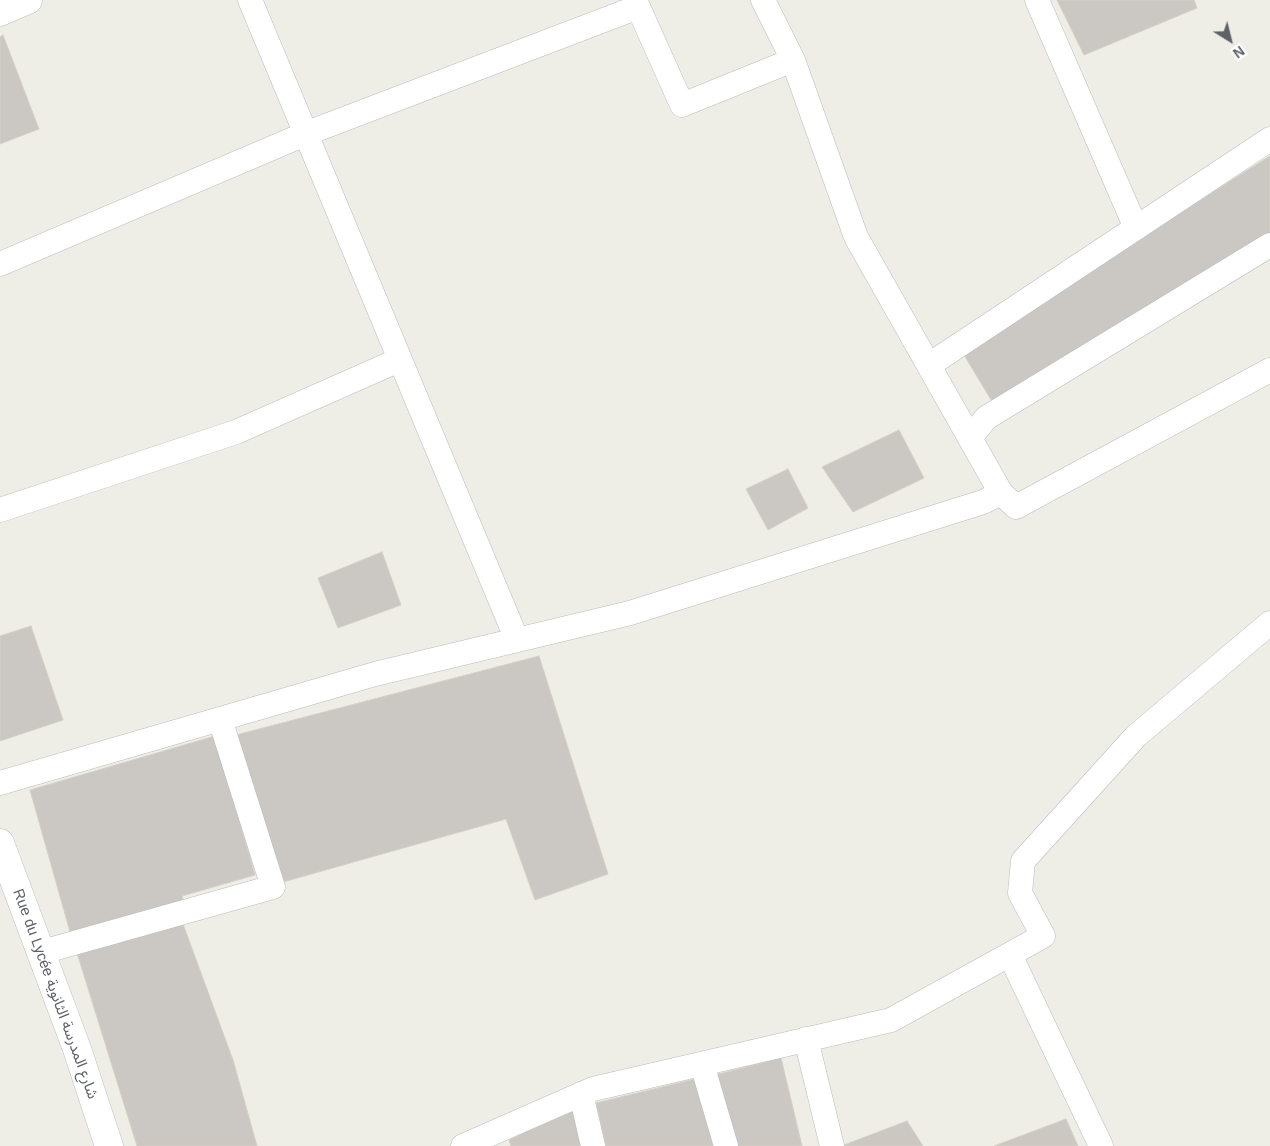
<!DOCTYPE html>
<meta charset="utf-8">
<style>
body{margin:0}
#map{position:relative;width:1270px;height:1146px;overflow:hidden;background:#efeee6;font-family:Arial,sans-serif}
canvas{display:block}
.north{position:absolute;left:1205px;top:15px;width:50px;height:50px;-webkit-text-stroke:4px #fff;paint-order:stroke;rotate:144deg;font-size:14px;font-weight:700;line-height:20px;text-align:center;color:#5e6166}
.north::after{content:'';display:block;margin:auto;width:18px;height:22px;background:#5e6166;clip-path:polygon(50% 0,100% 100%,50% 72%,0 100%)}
</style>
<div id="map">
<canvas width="1270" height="1146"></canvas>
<div class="north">N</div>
</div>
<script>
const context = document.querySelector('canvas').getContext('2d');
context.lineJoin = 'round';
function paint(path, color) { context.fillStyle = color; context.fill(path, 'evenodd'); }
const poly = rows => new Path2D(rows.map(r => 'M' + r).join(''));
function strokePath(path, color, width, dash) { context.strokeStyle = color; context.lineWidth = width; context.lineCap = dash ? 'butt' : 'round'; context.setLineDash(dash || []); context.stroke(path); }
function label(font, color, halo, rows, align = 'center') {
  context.font = font + ' Arial,"Noto Sans Arabic",sans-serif'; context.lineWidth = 4.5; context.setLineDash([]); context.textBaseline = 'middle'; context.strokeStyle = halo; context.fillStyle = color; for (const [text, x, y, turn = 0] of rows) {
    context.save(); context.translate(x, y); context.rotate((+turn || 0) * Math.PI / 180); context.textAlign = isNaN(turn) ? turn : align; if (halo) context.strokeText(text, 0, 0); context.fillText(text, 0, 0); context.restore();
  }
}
const building = poly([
 [1057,0,1194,0,1197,8,1084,55,1057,0],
 [3,35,39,129,0,144,0,37,3,35],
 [1270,156,1270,237,996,408,961,350,1270,156],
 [899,430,924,478,853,512,822,467,899,430],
 [788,469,808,508,768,530,746,489,788,469],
 [382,552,401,605,338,628,318,578,382,552],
 [31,626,63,720,0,741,0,636,31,626],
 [539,656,608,874,535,900,506,819,283,882,236,735,539,656],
 [215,736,255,875,182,896,185,906,72,939,30,790,215,736],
 [183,924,233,1060,257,1146,137,1146,77,953,183,924],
 [781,1058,802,1146,735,1146,715,1075,781,1058],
 [699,1078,717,1146,606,1146,596,1103,699,1078],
 [579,1106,589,1146,511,1146,509,1140,579,1106],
 [1066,1119,1078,1146,994,1146,1066,1119],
 [907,1121,923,1146,845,1146,844,1145,907,1121]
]);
paint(building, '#cbc8c3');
strokePath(building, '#d4d0c5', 1);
const minor = poly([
 [250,0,517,640],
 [635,0,682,105,793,60],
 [763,0,793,60,856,237,1001,493],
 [1037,0,1136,228],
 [0,264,305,134,638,7],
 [929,365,1270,139],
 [970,438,986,418,1270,245],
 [0,510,236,432,399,360],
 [0,783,375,674,630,613,983,502,1001,493,1016,507,1270,370],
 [42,952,273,887,220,719],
 [1010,955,1101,1146],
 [806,1039,832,1146],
 [702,1064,726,1146],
 [581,1094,593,1146],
 [463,1146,593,1089,891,1020,1043,936,1020,893,1023,861,1136,736,1270,623]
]);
const tertiary = poly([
 [0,12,28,0],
 [0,843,77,1049,109,1146]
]);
strokePath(minor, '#b8bbbf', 25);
strokePath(tertiary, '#b8bbbf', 29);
strokePath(minor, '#fff', 24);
strokePath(tertiary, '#fff', 28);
label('15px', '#5e6166', '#fff', [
 ["Rue du Lycée شارع المدرسة الثانوية",55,994,70]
]);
</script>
